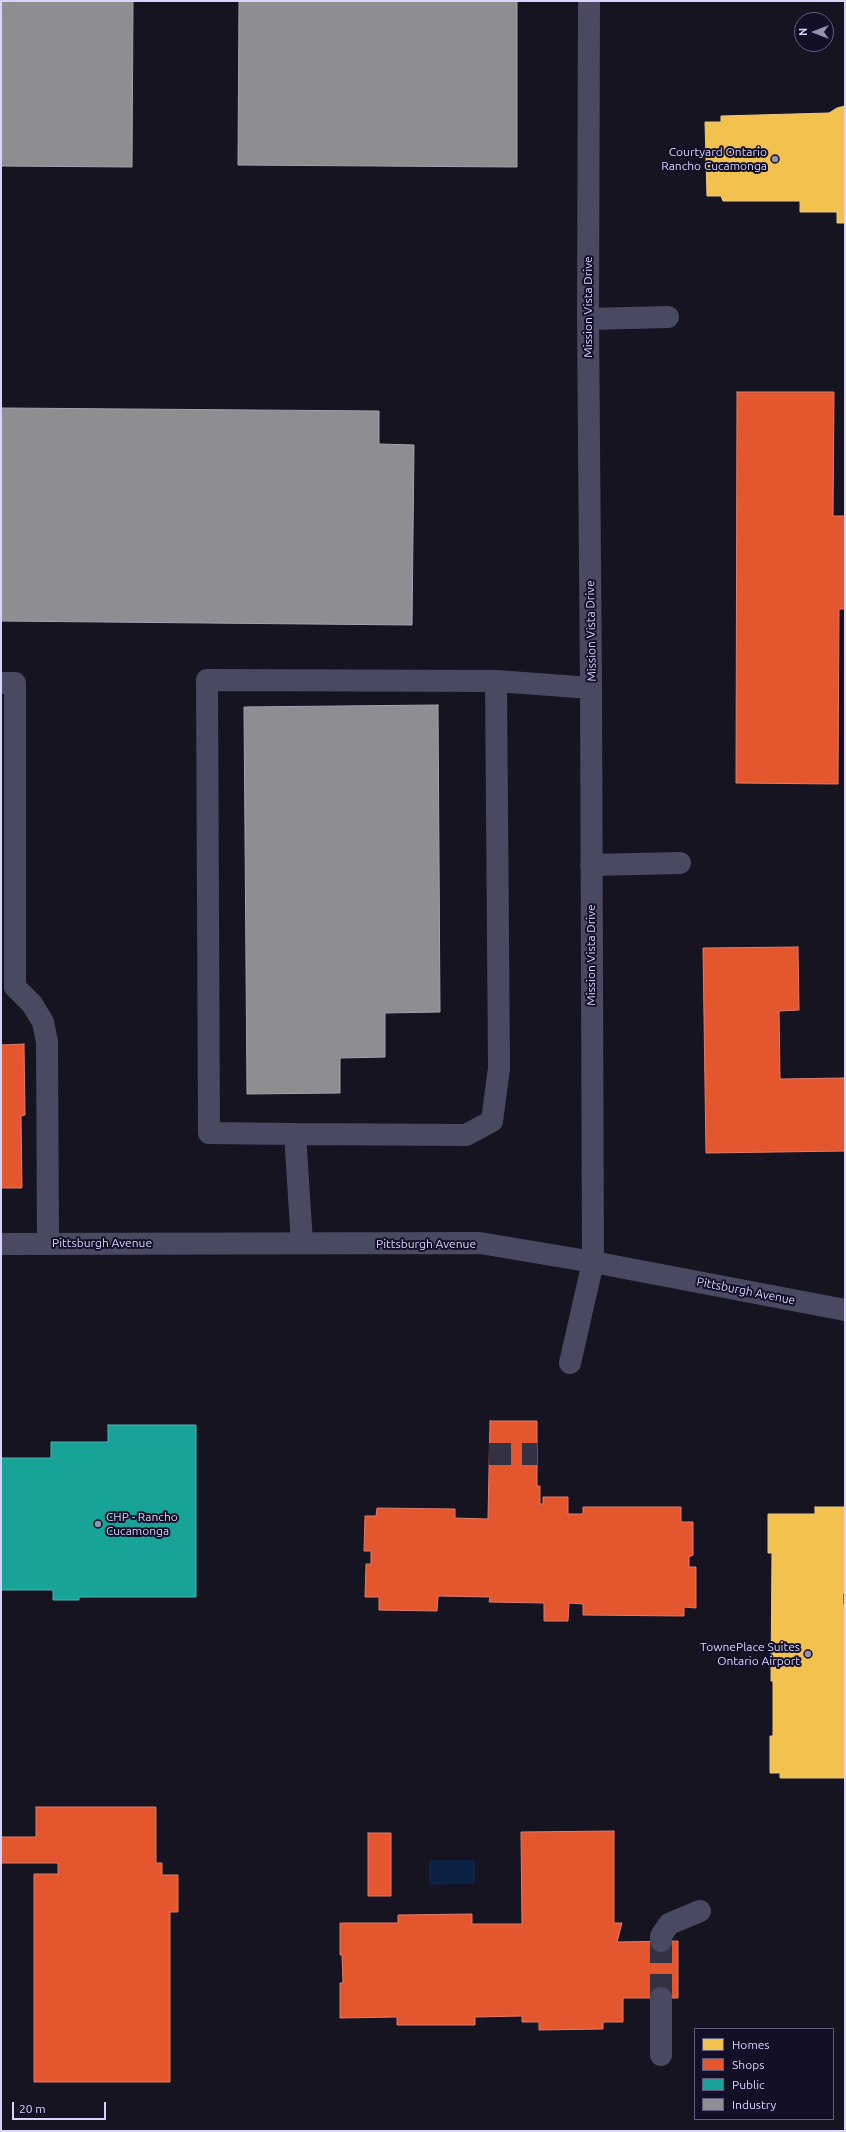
<!DOCTYPE html>
<style>
body{margin:0}
#map{position:relative;width:846px;height:2132px;overflow:hidden;background:#161421;font-family:Ubuntu,sans-serif}
canvas{display:block}
.frame{position:absolute;inset:0;border:2px solid #d9d4ff;pointer-events:none}
.legend{position:absolute;left:694px;top:2028px;width:140px;height:92px;box-sizing:border-box;background:#130f26;border:1px solid #625e7d;margin:0;padding:5px 7px;list-style:none;font-size:12px;color:#d9d4ff}
.legend li{display:flex;align-items:center;gap:8px;height:20px}
.legend b{width:20px;border:1px solid #625e7d}
.north{position:absolute;left:794px;top:12px;width:40px;height:40px;box-sizing:border-box;background:#130f26;border:1px solid #625e7d;border-radius:50%;rotate:270deg;font-size:11px;font-weight:700;line-height:16px;text-align:center;color:#d9d4ff}
.north::after{content:'';display:block;margin:auto;width:14px;height:18px;background:#9591b1;clip-path:polygon(50% 0,100% 100%,50% 72%,0 100%)}
.scale{position:absolute;left:12px;top:2102px;width:94px;height:18px;box-sizing:border-box;border:2px solid #d9d4ff;border-top:0;padding-left:5px;font-size:12px;line-height:14px;white-space:nowrap;color:#d9d4ff;-webkit-text-stroke:3px #130f26;paint-order:stroke}
</style>
<div id="map">
<canvas width="846" height="2132"></canvas>
<div class="frame"></div>
<ul class="legend">
<li><b style="height:11px;background:#f2c14e"></b>Homes</li>
<li><b style="height:11px;background:#e4572e"></b>Shops</li>
<li><b style="height:11px;background:#17a398"></b>Public</li>
<li><b style="height:11px;background:#8d8d92"></b>Industry</li>
</ul>
<div class="north">N</div>
<div class="scale">20 m</div>
</div>
<script>
const context = document.querySelector('canvas').getContext('2d');
context.lineJoin = 'round';
function paint(path, color) { context.fillStyle = color; context.fill(path, 'evenodd'); }
const poly = rows => new Path2D(rows.map(r => 'M' + r).join(''));
function strokePath(path, color, width, dash) { context.strokeStyle = color; context.lineWidth = width; context.lineCap = dash ? 'butt' : 'round'; context.setLineDash(dash || []); context.stroke(path); }
function label(font, color, halo, rows, align = 'center') {
  context.font = font + ' Ubuntu,sans-serif'; context.lineWidth = 4; context.setLineDash([]); context.textBaseline = 'middle'; context.strokeStyle = halo; context.fillStyle = color; for (const [text, x, y, turn = 0] of rows) {
    context.save(); context.translate(x, y); context.rotate((+turn || 0) * Math.PI / 180); context.textAlign = isNaN(turn) ? turn : align; if (halo) context.strokeText(text, 0, 0); context.fillText(text, 0, 0); context.restore();
  }
}
paint(poly([
 [429,1860,475,1860,475,1884,429,1885]
]), '#0d2144');
const homes = poly([
 [845,106,845,223,837,223,837,212,800,212,800,201,723,201,721,196,707,196,705,122,721,122,721,116,829,113,837,108,845,106],
 [815,1507,845,1507,845,1593,843,1593,843,1605,845,1605,845,1778,780,1778,780,1773,770,1773,770,1736,773,1736,773,1681,771,1681,772,1553,768,1553,768,1514,815,1514,815,1507]
]);
paint(homes, '#f2c14e');
strokePath(homes, '#eac783', 1);
const shops = poly([
 [737,392,834,392,833,516,845,516,845,609,839,609,838,784,736,783,737,392],
 [798,947,799,1010,779,1011,780,1079,845,1078,845,1151,706,1153,703,948,798,947],
 [24,1044,25,1115,21,1116,22,1188,1,1188,1,1045,24,1044],
 [490,1421,537,1421,537,1486,540,1486,540,1504,543,1504,543,1497,568,1497,568,1514,583,1514,583,1507,681,1507,681,1522,693,1522,693,1555,689,1557,689,1567,696,1567,696,1608,684,1607,684,1616,583,1615,583,1604,569,1603,568,1621,544,1621,544,1603,489,1602,490,1597,438,1596,437,1611,379,1610,379,1597,365,1597,366,1564,371,1564,371,1551,364,1551,365,1516,376,1516,377,1508,455,1509,455,1518,488,1519,490,1421],
 [36,1807,156,1807,156,1863,162,1863,162,1875,178,1875,178,1912,170,1912,170,2082,34,2082,34,1874,58,1874,58,1863,1,1863,1,1837,36,1837,36,1807],
 [614,1831,614,1923,622,1923,617,1942,678,1941,678,1998,623,1998,623,2022,603,2022,603,2029,539,2030,539,2022,522,2022,522,2016,475,2017,475,2025,397,2025,397,2017,340,2018,340,1983,343,1983,342,1955,340,1955,340,1923,398,1923,398,1915,472,1914,472,1924,522,1924,521,1832,614,1831],
 [368,1833,391,1833,391,1896,368,1896,368,1833]
]);
paint(shops, '#e4572e');
strokePath(shops, '#e17c6d', 1);
const public = poly([
 [108,1425,196,1425,196,1597,79,1597,79,1600,53,1600,53,1590,1,1590,1,1441,1,1458,51,1458,51,1442,108,1442,108,1425]
]);
paint(public, '#17a398');
strokePath(public, '#51b2b7', 1);
const industry = poly([
 [1,1,133,1,132,167,1,166,1,1],
 [239,1,517,1,517,167,238,165,239,1],
 [1,408,379,411,379,444,414,445,412,625,1,621,1,408],
 [438,705,440,1012,385,1013,385,1057,340,1058,340,1093,247,1094,244,707,438,705]
]);
paint(industry, '#8d8d92');
strokePath(industry, '#a4a2b3', 1);
strokePath(poly([
 [489,1454,537,1454],
 [661,1941,661,1998]
]), '#333142', 22, [22, 11]);
strokePath(poly([
 [588,319,668,317],
 [1,683,15,683,15,987,32,1004,43,1022,47,1042,48,1243],
 [591,865,680,863],
 [295,1134,466,1135,492,1121,499,1068,496,681],
 [302,1243,295,1134,209,1133,207,680,496,681,591,688],
 [1,1244,480,1243,593,1262,845,1310],
 [570,1363,593,1262,591,688,588,319,589,1],
 [661,1941,661,1936,669,1924,700,1911],
 [661,1998,661,2055]
]), '#4a4962', 22);
for (const [x, y, r, color] of [
 [775,159,4,"#9591b1"],
 [98,1524,4,"#9591b1"],
 [808,1654,4,"#9591b1"]
]) { const dot = new Path2D(); dot.arc(x, y, r, 0, 2 * Math.PI); context.fillStyle = color; context.fill(dot); strokePath(dot, '#130f26', 1.5); }
label('12px', '#d9d4ff', '#130f26', [
 ["Courtyard Ontario",767,152],
 ["Rancho Cucamonga",767,166],
 ["CHP - Rancho",106,1517,"left"],
 ["Cucamonga",106,1531,"left"],
 ["TownePlace Suites",800,1647],
 ["Ontario Airport",800,1661]
], 'right');
label('12px', '#d9d4ff', '#130f26', [
 ["Mission Vista Drive",588,307,-90],
 ["Mission Vista Drive",591,631,-91],
 ["Mission Vista Drive",591,955,-90],
 ["Pittsburgh Avenue",102,1243],
 ["Pittsburgh Avenue",426,1244],
 ["Pittsburgh Avenue",746,1291,11]
]);
</script>
